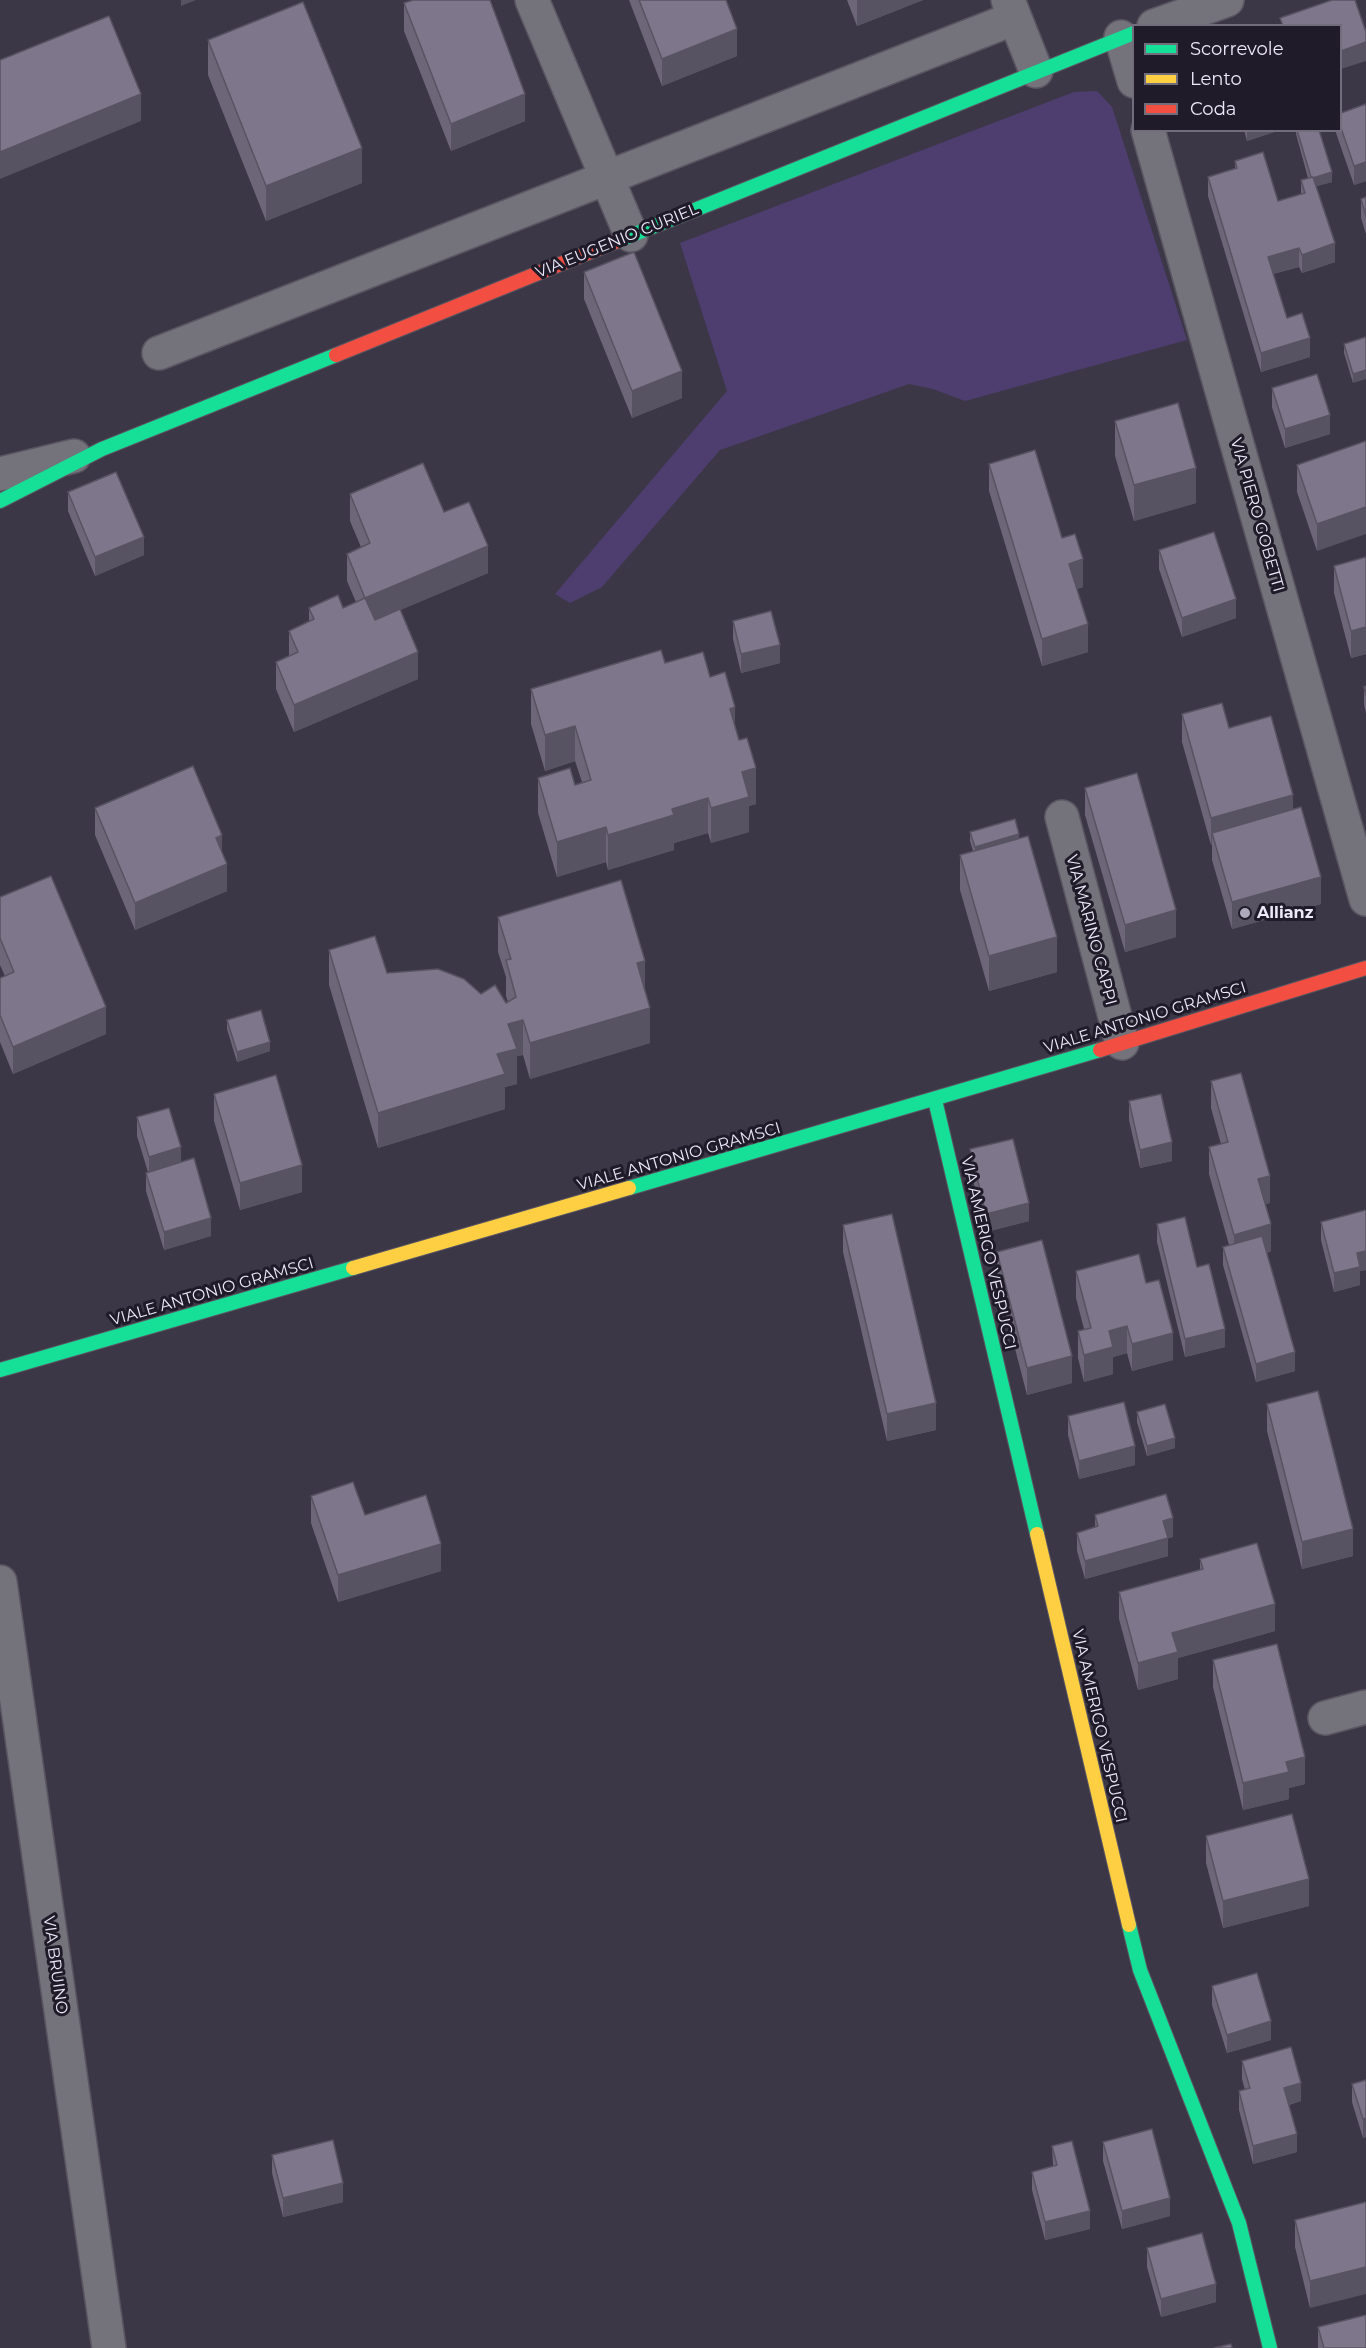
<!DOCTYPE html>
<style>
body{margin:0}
#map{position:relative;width:1366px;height:2348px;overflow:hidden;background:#3c3746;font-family:Montserrat,sans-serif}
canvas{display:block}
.legend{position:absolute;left:1132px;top:24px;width:210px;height:108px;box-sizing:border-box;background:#1f1b28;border:2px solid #716d7c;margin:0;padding:8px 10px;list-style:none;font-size:18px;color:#ede8fa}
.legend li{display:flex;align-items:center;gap:12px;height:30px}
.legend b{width:30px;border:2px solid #716d7c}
</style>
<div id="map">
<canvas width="1366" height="2348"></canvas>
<ul class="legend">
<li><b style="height:8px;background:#16e098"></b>Scorrevole</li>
<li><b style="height:8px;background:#ffcf43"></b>Lento</li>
<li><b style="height:8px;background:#f24e42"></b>Coda</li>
</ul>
</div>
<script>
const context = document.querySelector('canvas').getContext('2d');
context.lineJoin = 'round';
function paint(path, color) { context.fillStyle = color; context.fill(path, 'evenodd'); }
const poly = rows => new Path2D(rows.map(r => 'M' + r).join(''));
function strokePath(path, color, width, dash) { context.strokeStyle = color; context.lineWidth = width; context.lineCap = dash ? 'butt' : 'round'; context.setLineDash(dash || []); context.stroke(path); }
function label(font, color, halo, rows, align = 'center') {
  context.font = font + ' Montserrat,sans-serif'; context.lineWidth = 6; context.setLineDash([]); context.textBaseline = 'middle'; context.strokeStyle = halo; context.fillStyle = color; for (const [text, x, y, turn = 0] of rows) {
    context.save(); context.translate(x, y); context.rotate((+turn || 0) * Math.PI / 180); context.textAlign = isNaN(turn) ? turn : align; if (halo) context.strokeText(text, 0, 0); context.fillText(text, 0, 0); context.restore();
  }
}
paint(poly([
 [1097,91,1112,107,1187,340,965,401,933,389,909,384,720,450,602,587,570,603,555,594,727,391,680,243,1074,92]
]), '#4e3e70');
const street = poly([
 [532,0,631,235],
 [1015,18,1036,71],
 [1154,26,1227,0],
 [1121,37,1134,81],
 [1148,130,1366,899],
 [159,353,1015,18,1008,0],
 [0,474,74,456],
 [1062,817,1122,1043],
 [0,1582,109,2348],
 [1325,1718,1366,1707]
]);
const fast = poly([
 [620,240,1134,33],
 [0,501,102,449,336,355],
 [935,1100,1037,1534],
 [629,1188,1100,1050],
 [0,1370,353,1268],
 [1129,1925,1140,1970,1239,2223,1270,2348]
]);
const slow = poly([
 [353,1268,629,1188],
 [1037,1534,1129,1925]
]);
const jam = poly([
 [336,355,620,240],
 [1100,1050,1366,968]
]);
strokePath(street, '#595561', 36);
strokePath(fast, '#595561', 16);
strokePath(slow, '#595561', 16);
strokePath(jam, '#595561', 16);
strokePath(street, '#74727a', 33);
strokePath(fast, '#16e098', 14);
strokePath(slow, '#ffcf43', 14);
strokePath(jam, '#f24e42', 14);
paint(poly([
 [629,0,726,0,737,56,662,86],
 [847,0,923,0,857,26],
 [404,3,525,121,451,151,404,31],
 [208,40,362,183,266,221,208,75],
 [1366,104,1366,181,1354,185,1336,133,1336,130,1341,130,1341,113],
 [1244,130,1280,130,1247,141],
 [1296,130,1319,130,1332,182,1316,186,1335,262,1302,273,1299,267,1273,274,1287,318,1310,357,1261,372,1208,196,1208,177,1235,169,1235,161,1278,201,1301,194,1301,180,1308,178,1296,134],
 [1366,197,1366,234,1361,218,1361,199],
 [584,272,682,398,632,418,584,299],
 [1366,337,1353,383,1344,353,1344,344],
 [1272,388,1330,434,1285,448,1272,407],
 [1115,421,1196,503,1134,521,1115,456],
 [1366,441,1317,551,1297,492,1297,465],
 [989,464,1062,538,1083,587,1077,589,1088,652,1042,666,989,491],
 [68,492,144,555,95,576,68,511],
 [350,494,444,512,488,573,400,610,418,679,294,732,276,689,276,662,289,656,289,631,309,622,309,608,343,608,356,602,347,581,347,554,361,547,350,521],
 [1159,550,1236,618,1182,637,1159,569],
 [1366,557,1366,654,1351,658,1334,593,1334,566],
 [733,621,780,663,741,673,733,639],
 [665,663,710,677,735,728,756,804,749,806,749,832,711,843,708,833,674,843,674,850,608,870,606,862,557,877,538,813,538,778,575,785,582,782,575,761,545,771,531,724,531,689],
 [1366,686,1366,713,1364,705,1364,687],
 [1182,714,1229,728,1293,810,1321,904,1232,929,1212,860,1212,845,1211,845,1182,742],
 [1085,788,1176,937,1125,952,1085,815],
 [95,808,222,852,227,891,135,930,95,835],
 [970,832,1019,838,1057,972,989,991,960,890,960,855,973,851,970,841],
 [0,897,106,1034,13,1074,0,1042,0,978,5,976,0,965],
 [498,917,645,989,650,1043,530,1079,523,1055,517,1056,517,1084,505,1087,505,1109,378,1148,329,985,329,950,387,973,481,994,506,1003,508,1002,506,996,506,977,498,952],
 [227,1020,270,1051,237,1062,227,1029],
 [1211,1081,1270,1203,1265,1204,1271,1251,1267,1253,1295,1371,1256,1382,1223,1265,1223,1247,1229,1245,1209,1174,1209,1147,1221,1144,1211,1108],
 [214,1094,302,1192,240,1210,214,1121],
 [1129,1101,1172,1161,1140,1168,1129,1120],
 [137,1117,181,1162,211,1236,164,1250,146,1191,146,1173,148,1172,137,1136],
 [970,1149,1029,1221,986,1232,970,1168],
 [1366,1210,1366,1270,1360,1271,1360,1285,1334,1292,1321,1240,1321,1222],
 [1157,1224,1225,1347,1185,1357,1157,1242],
 [843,1225,936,1430,887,1441,843,1252],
 [997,1252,1072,1383,1027,1395,997,1279],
 [1076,1271,1146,1283,1173,1360,1132,1371,1127,1353,1113,1357,1113,1374,1084,1382,1078,1358,1078,1331,1084,1329,1076,1298],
 [1267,1404,1353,1556,1302,1569,1267,1431],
 [1137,1412,1175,1448,1147,1456,1137,1422],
 [1068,1416,1135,1465,1079,1479,1068,1435],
 [311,1496,365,1515,441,1571,338,1602,311,1523],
 [1095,1515,1173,1537,1168,1538,1168,1556,1085,1579,1077,1551,1077,1533,1095,1528],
 [1200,1559,1275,1631,1178,1658,1178,1679,1138,1690,1119,1619,1119,1592,1200,1570],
 [1213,1660,1305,1784,1289,1788,1289,1799,1243,1810,1213,1687],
 [1206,1836,1309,1906,1223,1928,1206,1863],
 [1212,1986,1271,2040,1227,2053,1212,2005],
 [1242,2061,1301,2101,1289,2105,1297,2152,1253,2164,1239,2110,1239,2091,1245,2090,1242,2079],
 [1366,2080,1366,2137,1363,2138,1352,2102,1352,2084],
 [1103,2142,1170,2216,1122,2229,1103,2161],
 [1052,2146,1090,2229,1045,2240,1032,2190,1032,2172,1053,2166],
 [272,2155,343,2202,283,2217,272,2173],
 [1366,2202,1310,2308,1295,2247,1295,2220],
 [1147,2248,1216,2302,1161,2317,1147,2267],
 [1318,2327,1366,2348,1318,2348]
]), '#6c6678');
paint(poly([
 [181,0,196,0,181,6],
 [857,0,923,0,857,26],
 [737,29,737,56,662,86,662,59],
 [1366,42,1366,61,1341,69,1341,51],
 [141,94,141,121,0,179,0,152],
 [525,94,525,121,451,151,451,124],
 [1252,130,1280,130,1247,141,1247,132],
 [362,148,362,183,266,221,266,186],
 [1366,162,1366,181,1354,185,1354,166],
 [1332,172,1332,182,1311,188,1311,178],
 [1335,243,1335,262,1302,273,1302,255],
 [1299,248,1299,267,1268,275,1268,257],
 [1310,338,1310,357,1261,372,1261,353],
 [1366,370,1366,379,1353,383,1353,374],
 [682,371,682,398,632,418,632,391],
 [1330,415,1330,434,1285,448,1285,429],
 [1196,468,1196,503,1134,521,1134,485],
 [1366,507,1366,534,1317,551,1317,524],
 [144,537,144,555,95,576,95,557],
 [488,546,488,573,365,625,365,598],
 [1083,559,1083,587,1069,591,1069,564],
 [1236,599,1236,618,1182,637,1182,618],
 [1088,624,1088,652,1042,666,1042,639],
 [1366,627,1366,654,1351,658,1351,631],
 [780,645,780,663,741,673,741,654],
 [418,652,418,679,294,732,294,705],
 [735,707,735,743,730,709],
 [575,726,575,761,545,771,545,735],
 [756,768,756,804,749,806,749,832,711,843,711,808,742,772],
 [1293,795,1293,822,1212,833,1212,845,1211,845,1211,818],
 [708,798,708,833,674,843,674,850,608,870,608,835,672,809],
 [606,827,606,862,557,877,557,842],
 [1019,834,1019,844,975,856,975,847],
 [222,835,222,862,216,838],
 [227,864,227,891,135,930,135,903],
 [1321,877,1321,904,1232,929,1232,902],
 [1176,910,1176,937,1125,952,1125,925],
 [1057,937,1057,972,989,991,989,956],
 [645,961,645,996,637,963],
 [106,1007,106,1034,13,1074,13,1047],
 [650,1008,650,1043,530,1079,530,1043],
 [523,1020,523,1055,517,1056,517,1084,505,1087,505,1109,378,1148,378,1113,508,1024],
 [270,1042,270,1051,237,1062,237,1052],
 [1172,1142,1172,1161,1140,1168,1140,1150],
 [181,1147,181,1166,149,1175,149,1157],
 [302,1165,302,1192,240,1210,240,1183],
 [1270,1176,1270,1203,1258,1206,1258,1179],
 [1029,1203,1029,1221,986,1232,986,1214],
 [211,1218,211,1236,164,1250,164,1232],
 [1271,1224,1271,1251,1234,1262,1234,1235],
 [1366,1251,1366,1270,1360,1271,1360,1285,1334,1292,1334,1273,1357,1253],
 [1127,1326,1127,1353,1113,1357,1113,1374,1084,1382,1084,1355,1109,1331],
 [1225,1329,1225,1347,1185,1357,1185,1339],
 [1173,1333,1173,1360,1132,1371,1132,1344],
 [1295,1352,1295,1371,1256,1382,1256,1364],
 [1072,1356,1072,1383,1027,1395,1027,1368],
 [936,1403,936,1430,887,1441,887,1414],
 [1175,1438,1175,1448,1147,1456,1147,1446],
 [1135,1446,1135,1465,1079,1479,1079,1461],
 [1173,1518,1173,1537,1168,1538,1168,1556,1085,1579,1085,1561,1163,1521],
 [1353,1529,1353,1556,1302,1569,1302,1542],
 [441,1544,441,1571,338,1602,338,1575],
 [1275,1604,1275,1631,1178,1658,1178,1679,1138,1690,1138,1663,1172,1633],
 [1305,1757,1305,1784,1289,1788,1289,1799,1243,1810,1243,1783,1286,1762],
 [1309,1879,1309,1906,1223,1928,1223,1901],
 [1271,2021,1271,2040,1227,2053,1227,2035],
 [1301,2083,1301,2101,1284,2106,1284,2088],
 [1366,2118,1366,2137,1363,2138,1363,2119],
 [1297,2134,1297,2152,1253,2164,1253,2146],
 [343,2183,343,2202,283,2217,283,2198],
 [1170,2198,1170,2216,1122,2229,1122,2211],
 [1090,2211,1090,2229,1045,2240,1045,2222],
 [1366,2267,1366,2294,1310,2308,1310,2281],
 [1216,2284,1216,2302,1161,2317,1161,2299]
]), '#585362');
const building = poly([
 [413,0,490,0,525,94,451,124,404,3,413,0],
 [639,0,726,0,737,29,662,59,639,0],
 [1332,0,1355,0,1366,32,1366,42,1341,51,1341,26,1283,26,1280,18,1332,0],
 [303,2,362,148,266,186,208,40,303,2],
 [109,16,141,94,0,152,0,60,109,16],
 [1366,104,1366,162,1354,166,1341,128,1341,113,1366,104],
 [1297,130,1319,130,1332,172,1313,178,1313,177,1311,177,1297,130],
 [1263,152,1278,201,1305,193,1301,180,1313,177,1335,243,1302,255,1299,248,1268,257,1287,318,1302,313,1310,338,1261,353,1208,177,1237,168,1235,161,1263,152],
 [1366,197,1366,216,1361,199,1366,197],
 [634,252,682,371,632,391,584,272,634,252],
 [1366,337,1366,370,1353,374,1344,344,1366,337],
 [1317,374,1330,415,1285,429,1272,388,1317,374],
 [1178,403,1196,468,1134,485,1115,421,1178,403],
 [1366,441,1366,507,1317,524,1297,465,1366,441],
 [1035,450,1062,538,1075,534,1083,559,1069,564,1088,624,1042,639,989,464,1035,450],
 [423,463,444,512,469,502,488,546,365,598,347,554,370,543,350,494,423,463],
 [116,472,144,537,95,557,68,492,116,472],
 [1214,532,1236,599,1182,618,1159,550,1214,532],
 [1366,557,1366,627,1351,631,1334,566,1366,557],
 [338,595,343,608,365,598,375,620,400,609,418,652,294,705,276,662,298,652,289,631,314,619,309,608,338,595],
 [771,611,780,645,741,654,733,621,771,611],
 [661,650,665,663,703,652,710,677,725,672,735,707,730,709,739,740,747,738,756,768,742,772,749,797,711,808,708,798,672,809,674,815,608,835,606,827,557,842,538,778,570,768,575,785,591,780,575,726,545,735,531,689,661,650],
 [1366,686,1366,695,1364,687,1366,686],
 [1222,703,1229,728,1271,716,1293,795,1211,818,1182,714,1222,703],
 [193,766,222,835,216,838,227,864,135,903,95,808,193,766],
 [1137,773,1176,910,1125,925,1085,788,1137,773],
 [1301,807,1321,877,1232,902,1212,833,1301,807],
 [1015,819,1019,834,975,847,970,832,1015,819],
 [1028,836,1057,937,989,956,960,855,1028,836],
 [51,876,106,1007,13,1047,0,1015,0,978,14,972,0,938,0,897,51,876],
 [621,880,645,961,637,963,650,1008,530,1043,523,1020,508,1024,517,1049,497,1054,505,1074,378,1113,329,950,375,936,387,973,438,969,464,979,481,994,495,985,506,1003,516,997,506,960,511,959,498,917,621,880],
 [261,1010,270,1042,237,1052,227,1020,261,1010],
 [1241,1073,1270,1176,1258,1179,1271,1224,1234,1235,1209,1147,1228,1142,1211,1081,1241,1073],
 [276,1075,302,1165,240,1183,214,1094,276,1075],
 [1161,1094,1172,1142,1140,1150,1129,1101,1161,1094],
 [169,1108,181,1147,149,1157,137,1117,169,1108],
 [1013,1139,1029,1203,986,1214,970,1149,1013,1139],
 [194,1158,211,1218,164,1232,146,1173,194,1158],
 [1366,1210,1366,1251,1357,1253,1360,1267,1334,1273,1321,1222,1366,1210],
 [892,1214,936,1403,887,1414,843,1225,892,1214],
 [1185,1217,1197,1267,1209,1264,1225,1329,1185,1339,1157,1224,1185,1217],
 [1262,1236,1295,1352,1256,1364,1223,1247,1262,1236],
 [1042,1240,1072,1356,1027,1368,997,1252,1042,1240],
 [1139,1254,1146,1283,1159,1280,1173,1333,1132,1344,1127,1326,1109,1331,1113,1347,1084,1355,1078,1331,1091,1328,1076,1271,1139,1254],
 [1318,1391,1353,1529,1302,1542,1267,1404,1318,1391],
 [1124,1402,1135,1446,1079,1461,1068,1416,1124,1402],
 [1165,1404,1175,1438,1147,1446,1137,1412,1165,1404],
 [353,1482,365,1515,426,1495,441,1544,338,1575,311,1496,353,1482],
 [1166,1494,1173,1518,1163,1521,1168,1538,1085,1561,1077,1533,1098,1526,1095,1515,1166,1494],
 [1257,1543,1275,1604,1172,1633,1178,1652,1138,1663,1119,1592,1203,1569,1200,1559,1257,1543],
 [1277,1644,1305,1757,1286,1762,1289,1772,1243,1783,1213,1660,1277,1644],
 [1292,1814,1309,1879,1223,1901,1206,1836,1292,1814],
 [1257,1973,1271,2021,1227,2035,1212,1986,1257,1973],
 [1291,2047,1301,2083,1284,2088,1297,2134,1253,2146,1239,2091,1250,2088,1242,2061,1291,2047],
 [1366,2080,1366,2118,1363,2119,1352,2084,1366,2080],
 [1152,2129,1170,2198,1122,2211,1103,2142,1152,2129],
 [333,2140,343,2183,283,2198,272,2155,333,2140],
 [1072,2141,1090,2211,1045,2222,1032,2172,1057,2165,1052,2146,1072,2141],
 [1366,2202,1366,2267,1310,2281,1295,2220,1366,2202],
 [1202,2233,1216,2284,1161,2299,1147,2248,1202,2233],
 [1366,2315,1366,2348,1324,2348,1318,2327,1366,2315],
 [1231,2344,1232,2348,1214,2348,1231,2344]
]);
paint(building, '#7e778c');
strokePath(building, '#585362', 1.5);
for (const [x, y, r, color] of [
 [1245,913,6,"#afaabb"]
]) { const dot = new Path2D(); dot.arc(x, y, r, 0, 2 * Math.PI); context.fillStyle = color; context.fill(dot); strokePath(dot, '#1f1b28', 2); }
label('16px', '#ede8fa', '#1f1b28', [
 ["VIA EUGENIO CURIEL",617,241,-22],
 ["VIA PIERO GOBETTI",1257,515,74],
 ["VIA MARINO CAPPI",1091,930,75],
 ["VIALE ANTONIO GRAMSCI",1145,1018,-17],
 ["VIALE ANTONIO GRAMSCI",679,1157,-16],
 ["VIA AMERIGO VESPUCCI",988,1253,77],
 ["VIALE ANTONIO GRAMSCI",212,1292,-16],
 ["VIA AMERIGO VESPUCCI",1099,1726,77],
 ["VIA BRUINO",55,1965,82]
]);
label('bold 16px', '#ede8fa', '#1f1b28', [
 ["Allianz",1257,913]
], 'left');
</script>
